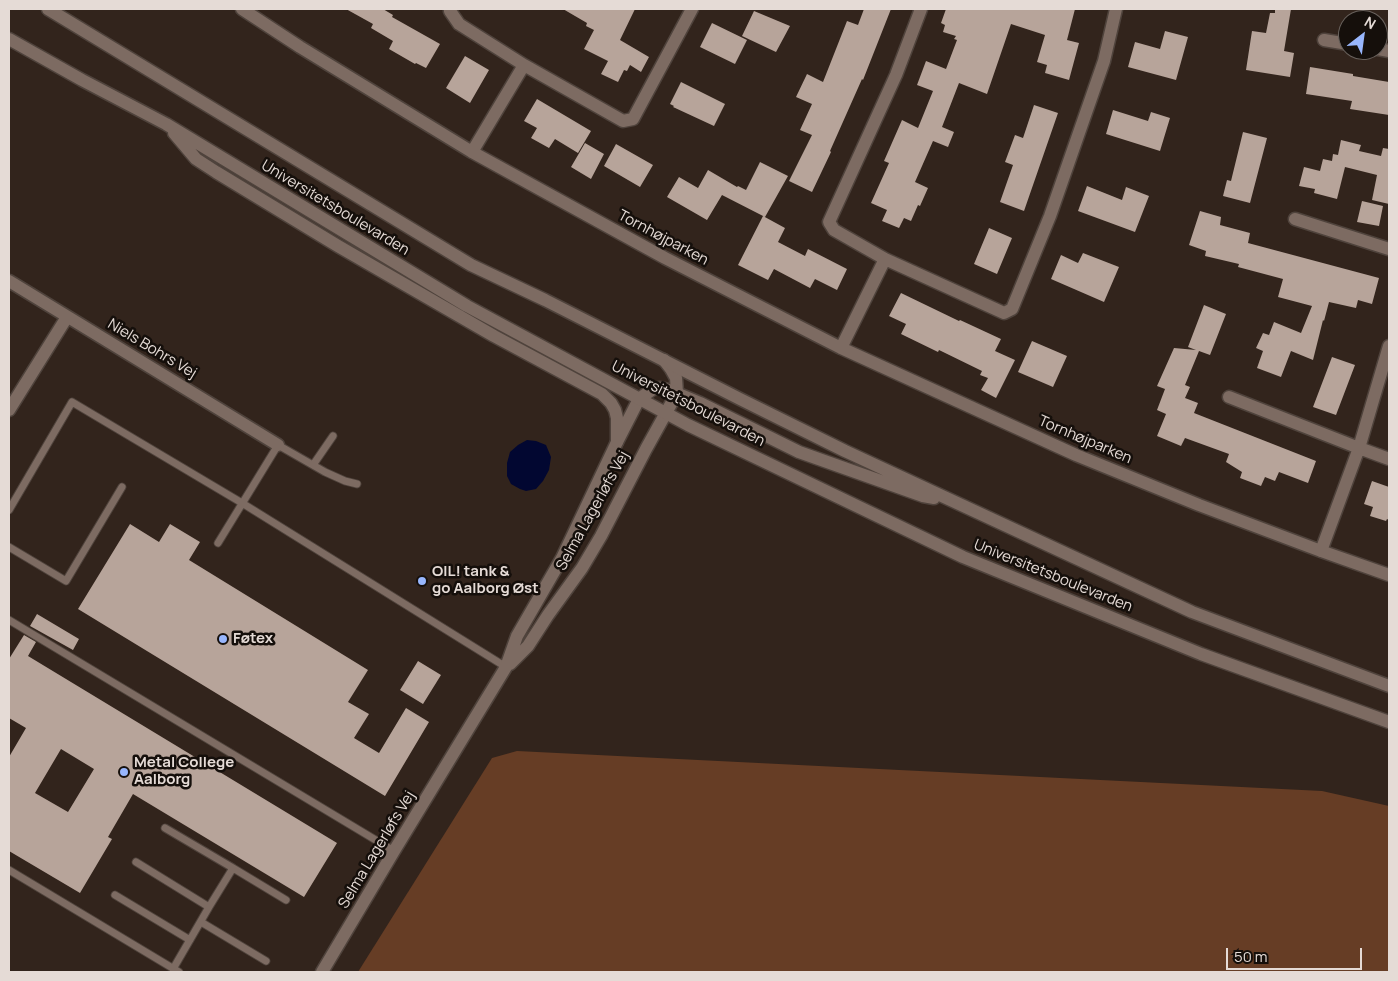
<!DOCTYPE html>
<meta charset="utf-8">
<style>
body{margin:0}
#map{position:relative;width:1398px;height:981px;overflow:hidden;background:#32241c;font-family:Manrope,sans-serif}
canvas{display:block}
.frame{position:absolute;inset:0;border:10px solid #e5dbd6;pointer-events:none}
.north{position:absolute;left:1338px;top:10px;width:50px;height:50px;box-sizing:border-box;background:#150f0b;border:1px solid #68615c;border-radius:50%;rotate:30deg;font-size:14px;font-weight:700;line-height:20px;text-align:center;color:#e5dbd6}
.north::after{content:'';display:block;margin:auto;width:18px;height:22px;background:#98b6fd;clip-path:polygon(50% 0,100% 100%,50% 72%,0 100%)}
.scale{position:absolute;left:1226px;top:948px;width:136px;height:22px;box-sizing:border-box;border:2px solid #e5dbd6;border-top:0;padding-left:6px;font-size:15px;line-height:18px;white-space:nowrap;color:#e5dbd6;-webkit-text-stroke:4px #150f0b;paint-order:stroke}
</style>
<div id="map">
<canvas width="1398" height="981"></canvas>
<div class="frame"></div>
<div class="north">N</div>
<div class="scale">50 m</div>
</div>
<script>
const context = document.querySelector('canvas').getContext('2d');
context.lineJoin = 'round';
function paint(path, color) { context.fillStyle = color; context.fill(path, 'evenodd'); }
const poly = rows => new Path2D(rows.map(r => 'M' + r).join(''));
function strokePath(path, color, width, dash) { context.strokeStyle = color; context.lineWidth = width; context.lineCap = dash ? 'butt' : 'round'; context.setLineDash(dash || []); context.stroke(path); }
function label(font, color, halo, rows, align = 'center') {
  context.font = font + ' Manrope,sans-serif'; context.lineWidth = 5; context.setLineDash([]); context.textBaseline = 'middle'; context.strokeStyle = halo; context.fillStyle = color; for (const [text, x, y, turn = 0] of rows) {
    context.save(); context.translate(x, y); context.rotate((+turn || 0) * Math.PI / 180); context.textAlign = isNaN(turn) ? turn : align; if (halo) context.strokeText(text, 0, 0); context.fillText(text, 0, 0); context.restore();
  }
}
paint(poly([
 [517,751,1322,791,1389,806,1389,972,358,972,492,758]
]), '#663d25');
paint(poly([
 [527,440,536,441,546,445,551,457,549,470,543,481,536,489,526,491,520,489,511,484,507,476,507,463,510,452,518,445]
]), '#020731');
paint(poly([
 [346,9,383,9,393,15,392,17,440,44,426,68,416,63,415,64,389,49,393,41,371,28,373,24],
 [563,9,635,9,620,40,649,57,641,72,630,65,627,71,624,70,618,82,601,74,608,61,584,49,594,30,586,26,587,23],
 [864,9,891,9,863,80,862,79,830,151,831,152,812,192,789,181,812,135,800,130,812,104,796,97,807,74,823,82,847,21,858,25],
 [946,9,1075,9,1067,40,1079,43,1069,80,1045,73,1047,65,1037,62,1045,35,1011,24,987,94,959,83,942,127,954,132,948,147,933,141,915,182,928,188,920,206,918,205,911,221,904,218,899,228,882,221,887,210,871,203,889,163,884,161,902,120,918,128,933,91,917,85,926,61,946,69,957,40,954,39,956,36,943,32,945,25,941,23],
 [1275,9,1291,9,1284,51,1294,53,1290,77,1246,70,1252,31,1266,33,1270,13,1275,13],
 [754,11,790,26,776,52,742,36],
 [712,23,747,40,735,64,700,47],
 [1165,31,1188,37,1176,80,1128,67,1135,42,1160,49],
 [465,56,489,70,470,103,446,88],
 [1310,67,1353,74,1353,76,1389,82,1389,115,1350,109,1352,101,1306,94],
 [681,82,725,104,714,126,673,107,674,106,670,104],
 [537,99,591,131,578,153,555,139,549,148,531,138,537,128,524,121],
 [1034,105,1058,113,1024,211,1000,202,1013,165,1005,162,1015,135,1023,138],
 [1113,110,1148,121,1151,112,1170,118,1160,151,1106,134],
 [1243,132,1267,138,1250,203,1223,196,1227,180,1231,181],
 [1341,140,1361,145,1359,151,1381,156,1383,148,1389,149,1389,204,1372,200,1377,175,1345,167,1337,199,1314,193,1315,189,1299,186,1304,167,1320,171,1323,159,1332,161,1333,154,1338,155],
 [585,143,604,154,591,179,571,167],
 [616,144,653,165,640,187,604,166],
 [760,162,788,176,765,217,722,195,707,220,667,197,679,177,698,188,708,170,737,187,738,186,746,190],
 [1087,186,1122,200,1126,187,1149,196,1135,232,1078,211],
 [1362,201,1383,206,1379,226,1357,222],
 [1200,211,1221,217,1220,225,1250,233,1248,243,1379,278,1372,304,1358,300,1356,308,1329,302,1324,321,1323,320,1313,360,1291,351,1281,377,1257,368,1263,351,1256,348,1263,333,1269,335,1274,322,1301,333,1312,306,1278,297,1283,279,1238,267,1239,264,1205,256,1206,251,1189,245],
 [763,216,785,228,778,242,805,256,808,249,847,269,837,290,815,279,810,288,774,269,768,280,738,265],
 [989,228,1012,238,997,274,974,264],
 [1083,253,1119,267,1104,302,1051,279,1061,255,1078,263],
 [901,293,959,321,960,320,1001,339,995,351,1015,360,996,398,981,390,988,378,980,375,982,371,939,350,938,352,901,334,906,324,889,316],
 [1204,305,1226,314,1210,355,1199,351,1185,385,1190,387,1185,398,1198,403,1194,413,1316,461,1308,483,1279,472,1275,481,1265,477,1261,486,1240,478,1242,472,1226,462,1229,454,1185,438,1181,446,1157,436,1166,414,1157,410,1165,389,1157,386,1174,348,1196,350,1188,347],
 [1032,341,1067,356,1053,387,1018,372],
 [1332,357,1355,365,1336,415,1313,407],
 [1372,481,1389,487,1389,520,1387,519,1386,521,1370,516,1373,507,1364,504],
 [130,524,159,542,170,524,200,542,189,560,368,670,348,702,369,714,354,738,379,753,406,708,429,722,385,796,78,609],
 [37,614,79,639,73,650,30,626],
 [24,635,36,642,28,656,337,843,304,897,133,794,108,837,112,839,80,893,9,851,9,757,26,728,9,718,9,659],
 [61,749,94,769,68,812,35,793],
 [418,661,441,675,423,704,400,690]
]), '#b7a49a');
const service = poly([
 [313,465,333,436],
 [9,510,72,402,242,503,506,667],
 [218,543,278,445,325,472,345,481,357,484],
 [9,547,66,581,122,487],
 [9,620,394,851],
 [165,828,233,868,209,907],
 [136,862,209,907,173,969],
 [233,868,286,900],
 [9,870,179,972],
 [115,895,190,940],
 [201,922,266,961]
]);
const minor = poly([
 [242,9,300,47,472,152,665,258,841,348,1076,455,1199,505,1321,551,1389,575],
 [451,9,450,11,459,24,524,65],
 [1324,40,1348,44],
 [1378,49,1389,51],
 [472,152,524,65,623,121,633,119,692,9],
 [1295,219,1389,249],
 [885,259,834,230,829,222,896,75,921,9],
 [9,281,278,445],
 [841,348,885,259,1004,313,1012,309,1050,216,1104,61,1116,9],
 [1229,397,1359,448,1389,459],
 [9,410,67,317],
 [1321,551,1359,448,1389,346]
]);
const tertiary = poly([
 [510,664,528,646,548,615,582,568,601,536,646,449,677,393,676,378,671,369,664,360],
 [322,972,394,851,506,667,517,636,562,558,617,442,639,399]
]);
const secondary = poly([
 [48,9,471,265,545,300,740,399,845,451,1192,612,1389,686],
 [9,39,82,80,166,124,467,306,688,425,963,557,1201,654,1389,722],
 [174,133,196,159,216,172,338,246,494,336,602,394,611,403,615,410,617,418,617,442],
 [639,399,653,389,660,388,669,390,700,403,799,452,923,496,934,498]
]);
strokePath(service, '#4f433c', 9);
strokePath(minor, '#4f433c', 15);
strokePath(tertiary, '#4f433c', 15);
strokePath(secondary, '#4f433c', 15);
strokePath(service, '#7d6b62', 7);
strokePath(minor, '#7d6b62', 12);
strokePath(tertiary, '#7d6b62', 12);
strokePath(secondary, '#7d6b62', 12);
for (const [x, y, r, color] of [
 [422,581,5,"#98b6fd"],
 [223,639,5,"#98b6fd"],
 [124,772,5,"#98b6fd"]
]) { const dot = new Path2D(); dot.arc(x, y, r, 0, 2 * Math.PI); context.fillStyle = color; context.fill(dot); strokePath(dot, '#150f0b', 2); }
label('15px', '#e5dbd6', '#150f0b', [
 ["Universitetsboulevarden",335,208,31],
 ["Tornhøjparken",663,238,28],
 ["Niels Bohrs Vej",152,349,31],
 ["Universitetsboulevarden",688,404,27],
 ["Tornhøjparken",1085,440,23],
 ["Selma Lagerløfs Vej",593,511,-61],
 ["Universitetsboulevarden",1053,576,22],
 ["Selma Lagerløfs Vej",377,850,-59]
]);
label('bold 15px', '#e5dbd6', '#150f0b', [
 ["OIL! tank &",432,572],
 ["go Aalborg Øst",432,589],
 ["Føtex",233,639],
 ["Metal College",134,763],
 ["Aalborg",134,780]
], 'left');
</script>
